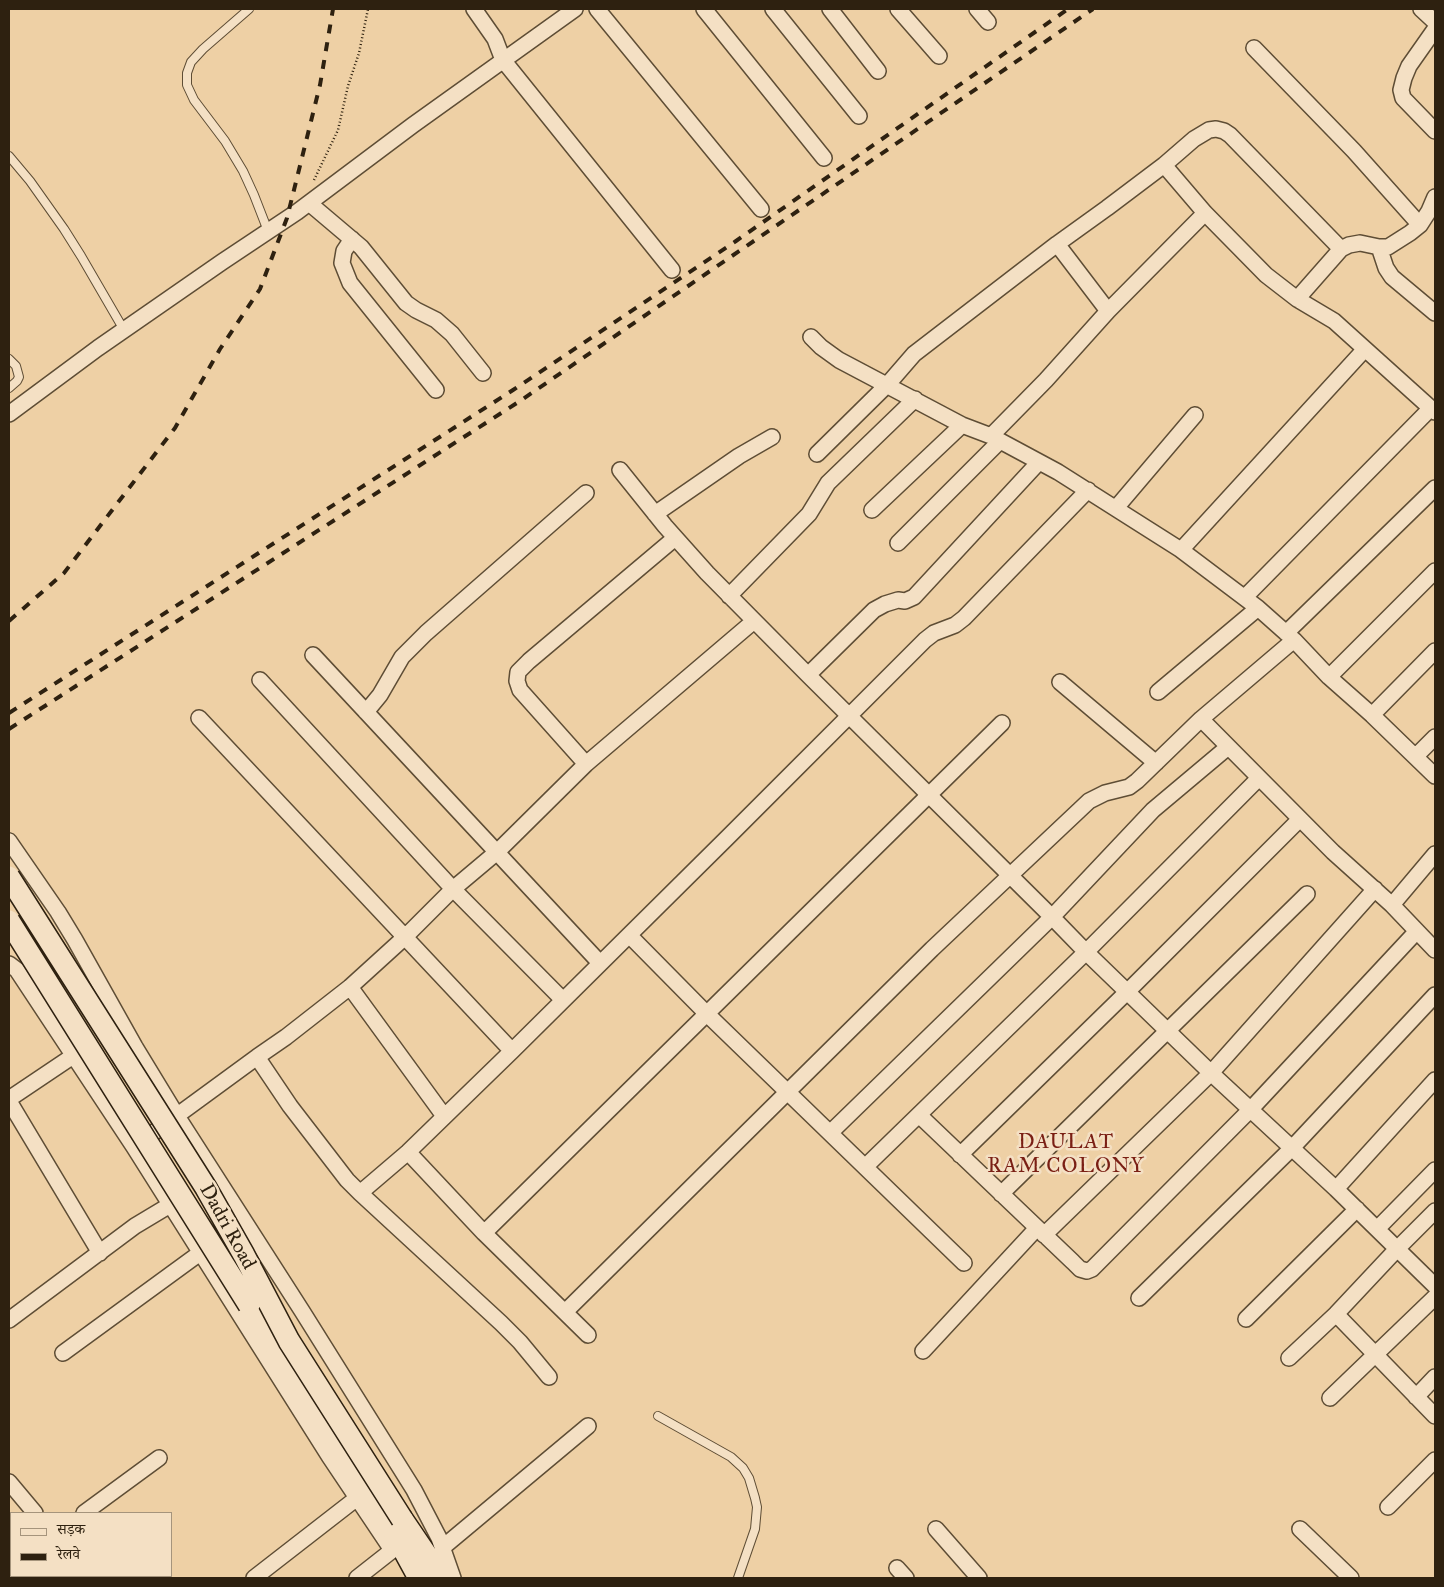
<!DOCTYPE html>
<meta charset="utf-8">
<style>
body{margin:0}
#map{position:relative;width:1444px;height:1587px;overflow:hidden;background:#eed0a5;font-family:"IM FELL Great Primer","Noto Serif Devanagari",serif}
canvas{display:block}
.frame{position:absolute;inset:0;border:10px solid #2e2110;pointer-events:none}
.legend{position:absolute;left:10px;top:1512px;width:162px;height:65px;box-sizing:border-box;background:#f4e0c4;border:1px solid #a5947c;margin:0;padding:6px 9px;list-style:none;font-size:15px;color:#2e2110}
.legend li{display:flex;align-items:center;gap:10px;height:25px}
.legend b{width:25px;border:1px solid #a5947c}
</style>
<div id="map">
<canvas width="1444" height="1587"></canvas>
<div class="frame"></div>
<ul class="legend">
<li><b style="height:6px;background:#f4e0c4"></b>सड़क</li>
<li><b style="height:6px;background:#2e2110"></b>रेलवे</li>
</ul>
</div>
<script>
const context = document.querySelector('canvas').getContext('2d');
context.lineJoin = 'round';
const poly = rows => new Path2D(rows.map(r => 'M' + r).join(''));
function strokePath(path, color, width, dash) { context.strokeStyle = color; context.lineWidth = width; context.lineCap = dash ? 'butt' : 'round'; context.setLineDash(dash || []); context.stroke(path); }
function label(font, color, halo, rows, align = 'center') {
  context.font = font + ' "IM FELL Great Primer",serif'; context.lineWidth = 5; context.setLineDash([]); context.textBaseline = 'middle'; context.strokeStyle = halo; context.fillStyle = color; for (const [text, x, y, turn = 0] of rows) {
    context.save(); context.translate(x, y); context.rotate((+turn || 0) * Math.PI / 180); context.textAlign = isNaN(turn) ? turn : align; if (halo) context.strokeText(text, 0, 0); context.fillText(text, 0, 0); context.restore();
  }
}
const lane = poly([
 [249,9,203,49,191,62,187,73,187,85,194,100,225,141,243,171,254,195,268,231],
 [9,156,30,181,64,229,81,256,124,330],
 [9,359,16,366,19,377,17,381,9,388],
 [658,1416,731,1457,743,1468,749,1478,755,1498,757,1507,755,1529,738,1578]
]);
const street = poly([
 [474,9,495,39,503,60,672,270],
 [597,9,761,209],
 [704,9,824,158],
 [773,9,859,116],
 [830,9,878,71],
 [898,9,939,56],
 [977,9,988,22],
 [1421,9,1435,22],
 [1435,29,1409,66,1404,78,1401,90,1403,98,1435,131],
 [1254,48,1354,151,1420,225],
 [1164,165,1205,213,1266,275,1297,299,1334,321,1435,412],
 [309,203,361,247,406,303,416,310,436,320,452,334,483,373],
 [352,239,344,251,342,263,350,283,436,390],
 [1057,244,1108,311],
 [1379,247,1386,268,1392,277,1435,313],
 [1297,299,1341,249,1349,245,1360,243,1379,247,1388,247,1410,233,1420,225,1429,211,1435,197],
 [811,337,821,347,839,360,962,425,991,436,1058,472,1181,550,1258,608,1294,640,1329,677,1372,715,1435,776],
 [9,414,98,348,222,262,297,212,413,125,575,9],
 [991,436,1046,380,1108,311,1205,213],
 [817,454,888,384,914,354,1057,244,1107,208,1164,165,1194,139,1209,130,1216,129,1224,131,1230,135,1341,249],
 [620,470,665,526,707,573,808,675,1052,917,1086,952,1211,1073,1336,1189,1435,1286],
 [1116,508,1195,415],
 [872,510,962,425],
 [655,514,739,456,772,437],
 [898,543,1000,441],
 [1181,550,1365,349],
 [729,596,809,514,828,483,915,399],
 [1245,597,1431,408],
 [1286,633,1435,488],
 [313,655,600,963],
 [808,675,874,610,885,604,898,600,905,601,914,597,1039,462],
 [1329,677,1435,571],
 [260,680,453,889,563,1000],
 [1060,682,1156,763],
 [1158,692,1258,608],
 [366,712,380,695,402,657,426,633,586,493],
 [1372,715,1435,651],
 [199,718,512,1051],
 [1201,719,1333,852,1392,905],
 [1416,756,1435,737],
 [586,764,520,690,517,681,518,672,529,661,675,538],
 [9,841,58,912,75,940,135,1047,177,1116,302,1311,414,1490,439,1538,453,1578],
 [1435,854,1392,905,1435,950],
 [629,935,707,1014,964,1263],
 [9,964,17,970,134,1147,329,1456,392,1550],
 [350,987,444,1116],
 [257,1057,290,1106,347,1180,360,1193,501,1323,520,1342,549,1377],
 [9,1099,73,1056],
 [9,1101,100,1253],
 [919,1115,1073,1262,1080,1269,1087,1271,1092,1269,1251,1109,1417,931],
 [830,1133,1052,917,1153,810,1228,747],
 [134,1147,257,1057,286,1037,350,987,405,937,453,889,497,852,586,764,754,621],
 [408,1152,484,1233,588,1335],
 [960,1155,1127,992,1300,819],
 [865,1167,1086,952,1259,778],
 [1336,1189,1435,1080],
 [360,1193,408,1152,512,1051,727,838,925,640,934,633,955,625,964,618,1088,490],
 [1001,1194,1307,894],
 [1377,1229,1435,1170],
 [484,1233,1002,723],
 [1044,1235,1211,1073,1375,889],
 [1139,1298,1292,1148,1435,995],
 [565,1312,932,949,1089,801,1105,793,1129,787,1137,781,1201,719,1294,640],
 [1336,1314,1435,1416],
 [1246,1319,1357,1209],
 [9,1320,135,1226,170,1205],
 [923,1351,1037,1228],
 [63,1353,200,1253],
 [1289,1358,1336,1314,1397,1249,1435,1211],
 [1416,1397,1435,1377],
 [1330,1398,1435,1297],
 [9,1482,35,1513],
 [1388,1507,1435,1460],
 [84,1513,159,1458],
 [936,1529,979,1578],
 [1300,1529,1351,1578],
 [442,1548,588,1426],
 [897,1568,906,1578],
 [86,1576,88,1578],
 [30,1578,31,1576],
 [254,1578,357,1498],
 [357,1578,399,1545]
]);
const secondary = poly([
 [249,1305,389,1523,419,1578],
 [402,1519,442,1578]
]);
strokePath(lane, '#5e4d35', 10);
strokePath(street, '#5e4d35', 18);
strokePath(secondary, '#2e2110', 24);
strokePath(poly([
 [314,180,338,130,348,86,359,53,368,9]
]), '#2e2110', 2.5, [1, 2.5]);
strokePath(lane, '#f4e0c4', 8);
strokePath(street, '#f4e0c4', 15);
strokePath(secondary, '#f4e0c4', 21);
strokePath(poly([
 [9,621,64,573,175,428,220,349,260,289,287,218,320,85,333,9],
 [9,713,513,390,736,241,1068,9],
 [9,729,520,401,1093,9]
]), '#2e2110', 4, [9, 9]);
const secondaryBridge = poly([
 [9,877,206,1188,244,1255,289,1341,402,1519],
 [9,921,249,1305]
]);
strokePath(secondaryBridge, '#2e2110', 24, []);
strokePath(secondaryBridge, '#f4e0c4', 21);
label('20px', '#2e2110', '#f4e0c4', [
 ["Dadri Road",227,1227,61]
]);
context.letterSpacing = '1px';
label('21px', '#7a1f14', '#f4e0c4', [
 ["DAULAT",1066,1143],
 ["RAM COLONY",1066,1167]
]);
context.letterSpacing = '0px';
</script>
